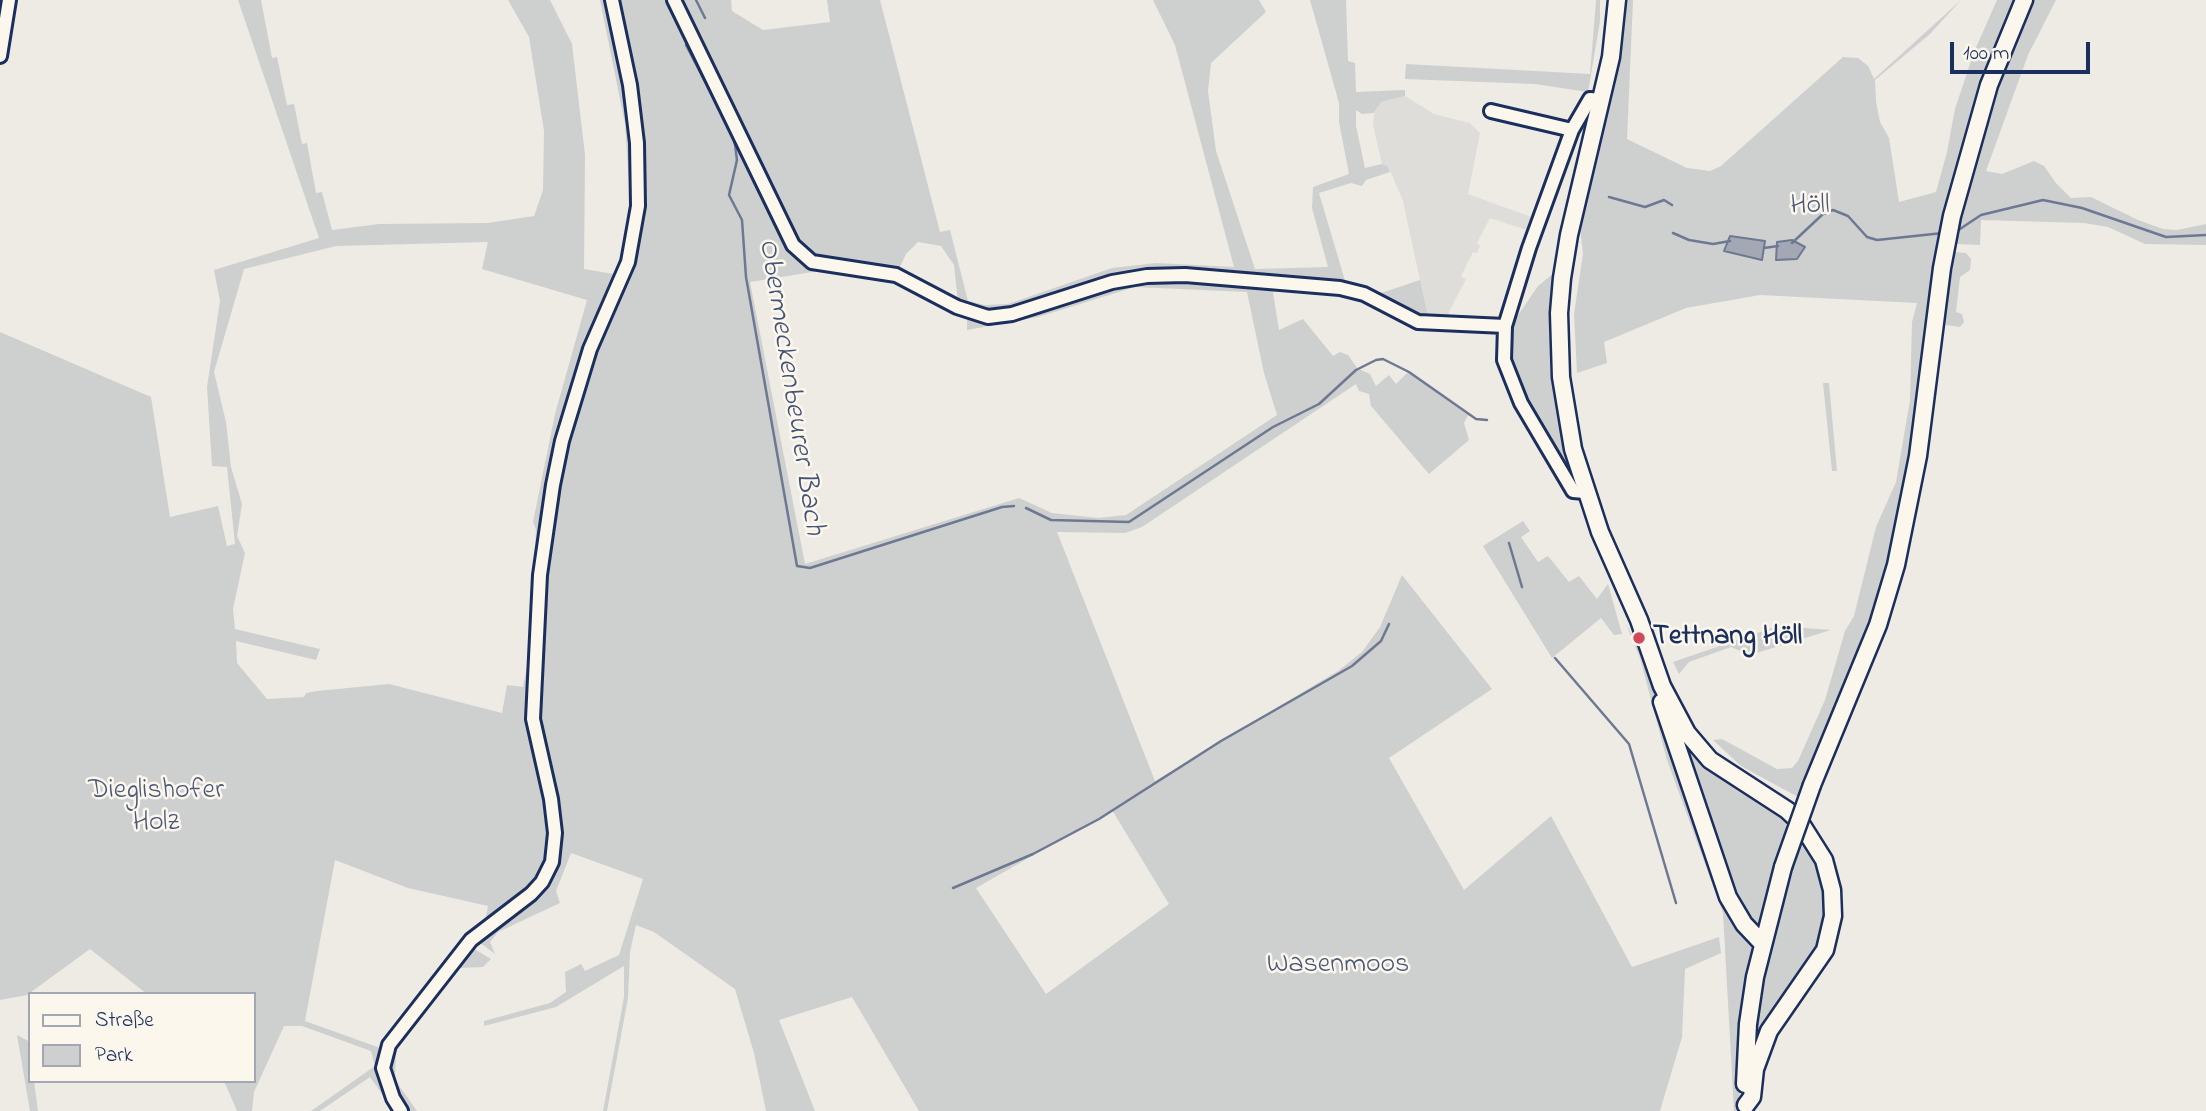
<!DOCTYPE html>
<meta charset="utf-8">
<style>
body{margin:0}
#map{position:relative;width:2206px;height:1111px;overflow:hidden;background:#eeebe4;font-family:"Indie Flower",sans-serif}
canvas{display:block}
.legend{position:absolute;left:28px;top:992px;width:228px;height:91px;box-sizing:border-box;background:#fbf7ec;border:2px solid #a1a7b3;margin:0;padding:9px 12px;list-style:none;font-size:21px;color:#1b2f5e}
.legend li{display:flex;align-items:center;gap:14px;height:35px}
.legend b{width:35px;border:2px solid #a1a7b3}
.scale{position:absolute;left:1950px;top:42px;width:140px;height:32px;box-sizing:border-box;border:4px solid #1b2f5e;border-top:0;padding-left:9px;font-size:21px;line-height:24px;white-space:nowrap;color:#1b2f5e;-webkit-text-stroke:5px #fbf7ec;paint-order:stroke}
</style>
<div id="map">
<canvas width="2206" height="1111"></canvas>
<ul class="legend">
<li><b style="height:9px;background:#fbf7ec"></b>Straße</li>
<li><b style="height:19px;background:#cecfcf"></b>Park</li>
</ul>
<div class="scale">100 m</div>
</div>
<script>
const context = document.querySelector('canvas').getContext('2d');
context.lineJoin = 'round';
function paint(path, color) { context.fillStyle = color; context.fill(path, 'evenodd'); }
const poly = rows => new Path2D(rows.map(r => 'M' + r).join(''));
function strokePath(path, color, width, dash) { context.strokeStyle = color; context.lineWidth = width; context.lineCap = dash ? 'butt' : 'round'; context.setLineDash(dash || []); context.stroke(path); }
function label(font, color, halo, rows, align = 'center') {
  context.font = font + ' "Indie Flower",sans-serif'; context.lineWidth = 5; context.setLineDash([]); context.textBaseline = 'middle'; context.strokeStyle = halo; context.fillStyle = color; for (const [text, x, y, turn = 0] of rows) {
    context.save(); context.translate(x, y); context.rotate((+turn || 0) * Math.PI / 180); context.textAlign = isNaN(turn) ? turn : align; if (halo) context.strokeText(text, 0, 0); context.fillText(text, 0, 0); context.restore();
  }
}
paint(poly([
 [1405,96,1434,114,1470,123,1480,133,1468,194,1537,219,1533,232,1490,218,1477,243,1480,246,1477,253,1473,252,1461,276,1466,279,1449,312,1449,324,1429,322,1403,201,1388,166,1382,164,1373,125,1374,114,1381,102]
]), '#deddda');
paint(poly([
 [238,0,261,0,272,58,277,57,287,105,294,104,302,144,307,143,316,193,322,192,332,230,379,224,488,223,534,216,543,190,544,131,529,37,508,0,550,0,572,44,585,155,584,269,614,274,622,251,630,199,625,124,600,0,608,0,619,45,635,148,631,241,561,439,531,697,551,823,548,863,531,890,485,922,488,906,408,888,335,860,305,1021,383,1049,380,1055,382,1079,394,1111,370,1077,320,1111,311,1111,375,1066,371,1051,302,1026,284,1026,254,1092,252,1111,237,1111,224,1081,254,1081,254,994,147,994,90,949,27,995,0,1000,0,332,151,397,170,517,218,506,227,546,235,544,227,467,212,466,207,387,220,301,214,270,319,238],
 [488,242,482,269,587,300,555,414,533,522,536,530,529,656,523,687,507,685,502,713,389,684,317,691,306,693,304,697,267,699,237,663,236,641,316,660,320,649,235,629,233,609,245,553,237,536,242,504,231,467,226,422,214,372,244,269,336,246],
 [615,0,671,0,793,255,814,268,825,270,750,282,805,564,1019,498,1052,513,1098,518,1126,515,1277,415,1264,373,1247,292,1135,287,1038,317,967,330,967,316,991,321,1119,284,1173,279,1272,286,1279,330,1303,319,1333,356,1340,352,1348,355,1357,368,1370,374,1376,386,1389,375,1396,384,1408,372,1468,415,1464,423,1469,440,1429,474,1371,406,1369,394,1359,391,1356,384,1142,527,1125,533,1057,532,1155,781,1338,671,1362,652,1380,627,1402,575,1492,689,1389,758,1464,890,1551,816,1632,967,1719,937,1721,953,1685,969,1682,1037,1660,1111,919,1111,852,997,779,1020,815,1111,766,1111,754,1053,735,989,654,932,636,925,630,952,628,998,607,1111,603,1111,624,997,624,966,556,1007,484,1026,484,1021,550,1003,566,992,565,972,581,964,585,971,619,955,643,879,571,853,556,891,560,903,498,932,490,942,495,954,479,942,545,888,559,856,559,820,538,729,547,556,566,435,642,213],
 [1112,810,1169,904,1046,994,976,888],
 [678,0,731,0,732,11,763,30,830,22,827,0,880,0,940,232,950,230,968,301,985,305,1008,304,1112,268,1156,263,1234,267,1175,45,1153,0,1259,0,1266,12,1211,63,1208,91,1216,151,1255,269,1328,267,1312,208,1313,187,1349,174,1339,122,1339,103,1310,0,1346,0,1348,61,1355,63,1356,92,1405,90,1405,96,1381,102,1374,113,1362,114,1356,110,1356,126,1365,168,1382,164,1388,166,1390,172,1366,180,1362,186,1351,183,1319,193,1346,284,1170,271,995,313,958,303,954,265,941,246,918,242,906,254,898,271,819,262,803,251],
 [1596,0,1600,0,1600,21,1588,92,1535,84,1405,79,1406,64,1590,74],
 [1623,0,1633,0,1627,139,1687,168,1710,171,1721,166,1843,57,1858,58,1868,66,1874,79,1961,0,1930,34,1875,80,1876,102,1880,122,1889,138,1899,202,1936,192,1947,152,1955,109,1974,52,1997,0,2019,0,1987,76,1960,156,1936,252,1912,452,1883,586,1859,655,1798,797,1741,766,1713,740,1722,739,1777,769,1792,768,1798,761,1825,700,1845,631,1854,616,1876,527,1896,482,1910,400,1912,322,1917,303,1760,295,1686,308,1604,342,1607,363,1577,373,1574,314,1583,254,1580,228,1583,190],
 [2033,0,2056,0,2028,55,1986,171,2002,174,2034,161,2044,166,2056,183,2071,198,2091,197,2138,220,2163,229,2177,230,2206,224,2206,245,2145,244,2108,227,2084,223,1981,220,1980,245,1957,244,1961,201,1978,142,2002,72],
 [1955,252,1966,253,1971,259,1970,270,1960,277,1956,312,1962,314,1964,322,1960,327,1946,325,1944,321],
 [1554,273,1550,370,1574,482,1532,417,1510,362,1510,327,1538,286],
 [1420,280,1429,321,1405,312,1378,294],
 [1823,383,1829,383,1837,471,1832,471],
 [1523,521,1530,531,1521,537,1538,562,1548,556,1569,582,1579,576,1597,599,1608,584,1622,634,1614,635,1601,618,1552,658,1483,546],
 [1626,624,1646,660,1675,761,1754,947,1739,1054,1740,1111,1734,1111,1723,913,1667,760,1640,658],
 [1778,626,1831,630,1750,655,1731,647,1689,662,1679,674,1673,662],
 [1680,732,1788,818,1758,933,1736,905],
 [1804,836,1815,851,1828,905,1819,953,1754,1061,1755,1021,1771,937],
 [471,947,491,959,483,967,459,968,396,1049,395,1080,417,1111,406,1111,387,1071,392,1048],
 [17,1035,30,1042,30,1081,34,1081,38,1111,30,1111]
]), '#cecfcf');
const water = poly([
 [1730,236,1765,241,1762,260,1724,251,1730,236],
 [1792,240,1805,247,1797,259,1776,260,1777,242,1792,240]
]);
paint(water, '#a3a8b4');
strokePath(water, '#6d7892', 2);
strokePath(poly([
 [696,0,705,18],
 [686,45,734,137,737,160,729,195,742,220,746,277,797,566,810,568,1002,507,1014,506],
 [1609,197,1645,207,1664,200,1672,205],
 [1957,231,1981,215,2043,200,2082,208,2166,237,2206,235],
 [1673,233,1689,240,1713,244,1730,241],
 [1792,243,1823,214,1833,210,1848,216,1867,237,1877,240,1943,233],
 [1764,248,1778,246],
 [1026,508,1051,520,1129,522,1273,427,1319,404,1356,370,1376,360,1383,359,1409,372,1476,419,1487,420],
 [1509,543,1522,587],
 [1555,658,1629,744,1676,903],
 [953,888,1033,854,1099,819,1221,741,1352,666,1381,641,1389,624]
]), '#6d7892', 2.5);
const minor = poly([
 [674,0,793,245,812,262,896,275,957,307,988,317,1012,314,1112,282,1147,276,1185,275,1340,288,1364,294,1418,322,1505,326],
 [0,56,9,0],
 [1491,111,1572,130],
 [1585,492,1573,491,1521,403,1504,360,1505,326,1529,248,1572,130,1590,99,1602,100],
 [401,1111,393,1098,383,1068,389,1045,471,940,531,894,542,882,552,862,555,833,551,799,533,719,540,575,553,485,562,441,590,349,628,262,638,206,637,143,630,85,612,0]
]);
const major = poly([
 [1617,0,1611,57,1569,235,1562,278,1559,313,1561,377,1573,449,1600,532,1639,620,1662,686,1687,733,1710,760,1787,810,1800,822,1824,860,1832,890,1833,916,1825,950,1769,1031,1755,1069,1752,1097,1746,1105],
 [1662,702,1728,897,1744,924,1762,943],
 [1812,785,1878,625,1896,565,1918,456,1942,268,1952,216,1989,85,2024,0],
 [1745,1084,1748,1024,1755,977,1783,867]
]);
strokePath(minor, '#1b2f5e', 18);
strokePath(major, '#1b2f5e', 21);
strokePath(minor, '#fbf7ec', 12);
strokePath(major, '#fbf7ec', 16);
const majorBridge = poly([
 [1783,867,1812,785]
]);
strokePath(majorBridge, '#1b2f5e', 21, []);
strokePath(majorBridge, '#fbf7ec', 16);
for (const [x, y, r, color] of [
 [1639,638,7,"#d1495b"]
]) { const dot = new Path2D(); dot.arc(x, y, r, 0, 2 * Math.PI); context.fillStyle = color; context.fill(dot); strokePath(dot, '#fbf7ec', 2.5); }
label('28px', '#48577a', '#fbf7ec', [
 ["Höll",1810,207],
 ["Dieglishofer",156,792],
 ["Holz",156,824],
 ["Wasenmoos",1338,966]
]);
label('bold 28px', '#1b2f5e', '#fbf7ec', [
 ["Tettnang Höll",1653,638]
], 'left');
label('italic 30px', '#445378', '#fbf7ec', [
 ["Obermeckenbeurer Bach",789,387,81]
]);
</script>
